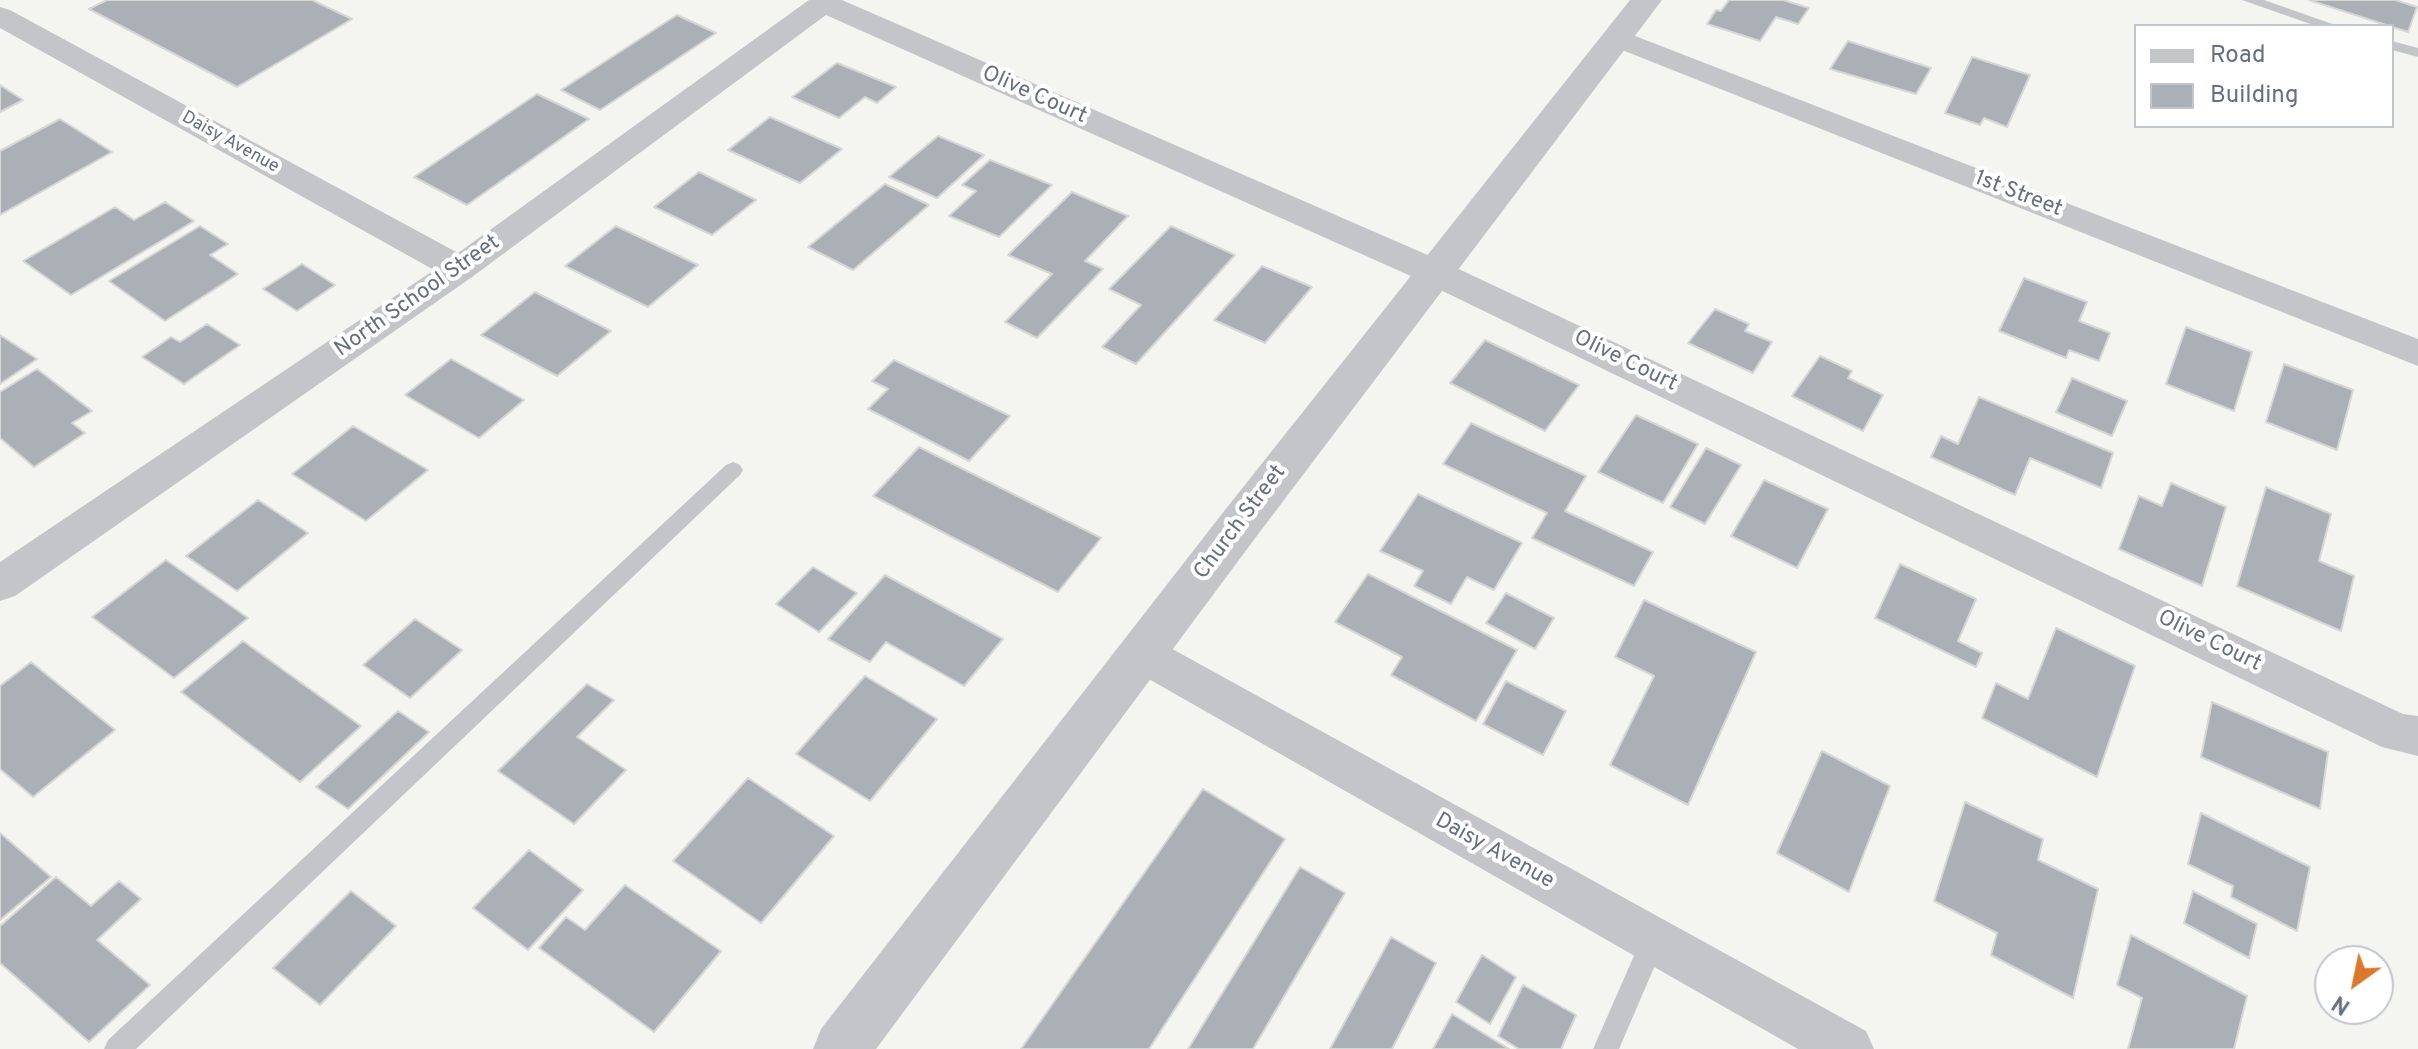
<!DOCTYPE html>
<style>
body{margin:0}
#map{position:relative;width:2418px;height:1049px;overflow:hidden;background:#f4f5f1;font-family:Overpass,sans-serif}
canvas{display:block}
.legend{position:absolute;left:2134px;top:24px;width:260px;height:104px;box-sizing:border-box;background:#fff;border:2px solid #c1c5cd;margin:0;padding:10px 14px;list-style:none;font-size:24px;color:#656f81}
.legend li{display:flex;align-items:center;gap:16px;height:40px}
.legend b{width:40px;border:2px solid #c1c5cd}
.north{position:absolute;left:2314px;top:945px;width:80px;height:80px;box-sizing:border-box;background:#fff;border:2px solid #c1c5cd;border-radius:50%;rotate:213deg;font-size:22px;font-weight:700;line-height:32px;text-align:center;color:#656f81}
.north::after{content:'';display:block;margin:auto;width:28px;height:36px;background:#db782c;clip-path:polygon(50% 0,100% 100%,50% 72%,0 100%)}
</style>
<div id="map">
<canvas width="2418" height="1049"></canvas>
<ul class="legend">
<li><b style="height:10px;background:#c3c5c9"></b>Road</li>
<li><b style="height:22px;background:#abb0b7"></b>Building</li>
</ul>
<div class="north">N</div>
</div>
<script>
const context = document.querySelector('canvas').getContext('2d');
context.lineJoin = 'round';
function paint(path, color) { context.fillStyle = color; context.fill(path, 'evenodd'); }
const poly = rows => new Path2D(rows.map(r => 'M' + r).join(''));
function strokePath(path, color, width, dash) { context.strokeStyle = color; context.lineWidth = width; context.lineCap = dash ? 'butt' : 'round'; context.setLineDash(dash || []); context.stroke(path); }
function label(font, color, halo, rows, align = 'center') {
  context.font = font + ' Overpass,sans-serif'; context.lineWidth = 8; context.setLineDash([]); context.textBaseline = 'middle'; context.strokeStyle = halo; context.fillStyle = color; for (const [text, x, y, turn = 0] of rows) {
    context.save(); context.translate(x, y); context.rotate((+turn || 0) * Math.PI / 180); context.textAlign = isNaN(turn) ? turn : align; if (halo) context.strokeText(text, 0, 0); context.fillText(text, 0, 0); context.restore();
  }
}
const building = poly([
 [107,0,312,0,352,19,237,87,89,9,107,0],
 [1729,0,1783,0,1809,8,1798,24,1776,17,1760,41,1707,24,1716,10,1721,11,1729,0],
 [2309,0,2395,0,2417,7,2408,32,2309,0],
 [677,15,716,33,600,110,561,90,677,15],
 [1848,41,1931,68,1916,94,1830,69,1848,41],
 [1972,57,2030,75,2007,127,1984,118,1980,125,1945,113,1972,57],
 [837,63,896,87,877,103,865,97,839,118,792,97,837,63],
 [0,85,23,100,0,112,0,85],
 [537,94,589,119,467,205,414,177,537,94],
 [770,117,842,149,800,183,728,150,770,117],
 [60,119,112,152,0,215,0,151,60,119],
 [938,136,984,155,937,198,889,177,938,136],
 [990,160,1052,185,999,237,949,216,976,191,962,185,990,160],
 [699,172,756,200,712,235,654,207,699,172],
 [885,184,929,205,853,270,808,247,885,184],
 [1072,192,1128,216,1085,261,1103,269,1037,338,1005,322,1052,274,1008,255,1072,192],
 [165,202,194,221,71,295,23,261,115,207,134,220,165,202],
 [200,226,228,244,210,255,238,274,165,321,109,281,200,226],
 [616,226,698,265,648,307,565,266,616,226],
 [1171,226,1235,255,1136,364,1102,347,1141,305,1109,289,1171,226],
 [302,264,335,285,297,311,263,289,302,264],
 [1262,266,1312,287,1265,343,1214,320,1262,266],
 [2024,278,2087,302,2079,321,2110,333,2099,361,2069,350,2066,358,1999,331,2024,278],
 [535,292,611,331,557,376,481,335,535,292],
 [1715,309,1749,324,1745,331,1772,342,1753,373,1688,343,1715,309],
 [207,324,240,345,184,384,142,357,171,337,180,342,207,324],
 [2186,327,2252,352,2234,411,2166,384,2186,327],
 [0,335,37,359,0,384,0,335],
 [1485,340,1579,385,1545,431,1450,383,1485,340],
 [1820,356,1852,371,1848,378,1883,395,1863,431,1792,396,1820,356],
 [451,359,524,400,479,438,405,395,451,359],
 [894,360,1010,416,969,461,868,409,888,389,872,381,894,360],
 [2284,364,2353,390,2337,450,2266,422,2284,364],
 [37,369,92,411,72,423,85,433,34,467,0,438,0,392,37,369],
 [2072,378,2127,401,2112,436,2056,412,2072,378],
 [1979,397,2113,453,2101,488,2030,458,2015,495,1931,457,1941,436,1958,444,1979,397],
 [1636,415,1698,444,1663,503,1598,472,1636,415],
 [1471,423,1586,476,1565,511,1653,552,1634,586,1532,538,1547,513,1443,464,1471,423],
 [353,426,428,470,366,521,292,474,353,426],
 [919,447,1101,538,1058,592,873,496,919,447],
 [1706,448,1741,465,1705,524,1670,507,1706,448],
 [1764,480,1828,509,1797,568,1731,536,1764,480],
 [2171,483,2226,507,2202,586,2119,549,2139,496,2162,506,2171,483],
 [2266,487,2331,514,2319,561,2354,576,2341,631,2237,586,2266,487],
 [1418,494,1522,543,1494,590,1467,577,1451,604,1414,586,1423,571,1380,551,1418,494],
 [258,500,308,533,237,591,186,556,258,500],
 [166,560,248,618,174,678,92,617,166,560],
 [1900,564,1976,599,1958,641,1982,653,1976,667,1875,618,1900,564],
 [813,567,857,593,819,632,776,604,813,567],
 [1368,574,1517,650,1476,721,1391,675,1402,657,1335,622,1368,574],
 [885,575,1003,639,964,686,886,642,870,662,828,639,885,575],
 [1506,593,1554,618,1535,649,1486,623,1506,593],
 [1644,600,1756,652,1688,805,1610,765,1654,676,1615,657,1644,600],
 [415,619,462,650,410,698,363,665,415,619],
 [2056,628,2135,666,2097,777,1982,718,1996,683,2028,699,2056,628],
 [243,641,361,726,300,782,181,692,243,641],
 [31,662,115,730,33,797,0,769,0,686,31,662],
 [865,676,937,719,870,801,796,754,865,676],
 [1506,681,1566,711,1543,755,1483,724,1506,681],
 [587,684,614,700,577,737,626,770,574,824,498,771,587,684],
 [2212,702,2328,752,2320,809,2201,757,2212,702],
 [398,711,429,732,348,809,316,787,398,711],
 [1822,751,1890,786,1849,892,1777,853,1822,751],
 [748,778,834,836,761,923,673,861,748,778],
 [1203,789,1285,839,1149,1049,1021,1049,1203,789],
 [1965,802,2043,839,2038,860,2098,889,2073,998,1991,955,1997,933,1934,901,1965,802],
 [2201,813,2310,867,2297,931,2231,897,2233,886,2188,864,2201,813],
 [0,833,51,877,0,920,0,833],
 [529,850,583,890,528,950,473,908,529,850],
 [1300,867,1345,893,1253,1049,1188,1049,1300,867],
 [56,877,91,906,119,881,141,899,97,940,150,985,89,1042,0,963,0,926,56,877],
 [625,885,721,951,654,1032,539,948,566,917,585,930,625,885],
 [351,891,396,926,320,1005,273,968,351,891],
 [2193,891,2257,924,2249,958,2184,923,2193,891],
 [2131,935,2247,996,2234,1049,2128,1049,2142,998,2117,985,2131,935],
 [1391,937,1436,963,1392,1049,1330,1049,1391,937],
 [1482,955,1516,977,1490,1024,1456,1002,1482,955],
 [1523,985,1576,1015,1561,1049,1519,1049,1498,1036,1523,985],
 [1452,1014,1509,1049,1433,1049,1452,1014]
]);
paint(building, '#abb0b7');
strokePath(building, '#d6d6d4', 2);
paint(poly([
 [2242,0,2264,0,2338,26,2316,26,2242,0],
 [2392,41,2418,48,2418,57,2392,50,2392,41],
 [733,462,740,465,743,470,740,475,136,1049,104,1049,108,1040,726,465,733,462],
 [1653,930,1662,933,1665,942,1619,1049,1593,1049,1644,933,1653,930]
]), '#c3c5c9');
paint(poly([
 [809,0,842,0,1446,263,2403,714,2418,716,2418,756,2382,747,1422,281,826,15,472,277,15,596,0,601,0,562,434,270,0,28,0,7,10,10,458,253,809,0],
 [1617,29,2418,339,2418,366,1607,44,1602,38,1607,32,1617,29],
 [1141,634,1156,640,1866,1031,1874,1049,1798,1049,1126,666,1120,653,1126,640,1141,634]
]), '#c3c5c9');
paint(poly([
 [1630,0,1662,0,1253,541,876,1049,813,1049,821,1029,1221,515,1630,0]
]), '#c3c5c9');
label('18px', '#656f81', '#fff', [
 ["Daisy Avenue",230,143,29]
]);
label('22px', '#656f81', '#fff', [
 ["Olive Court",1034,96,24],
 ["1st Street",2018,195,21],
 ["North School Street",418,297,-35],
 ["Olive Court",1625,362,26],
 ["Church Street",1241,523,-53],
 ["Olive Court",2209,642,26],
 ["Daisy Avenue",1494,852,29]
]);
</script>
